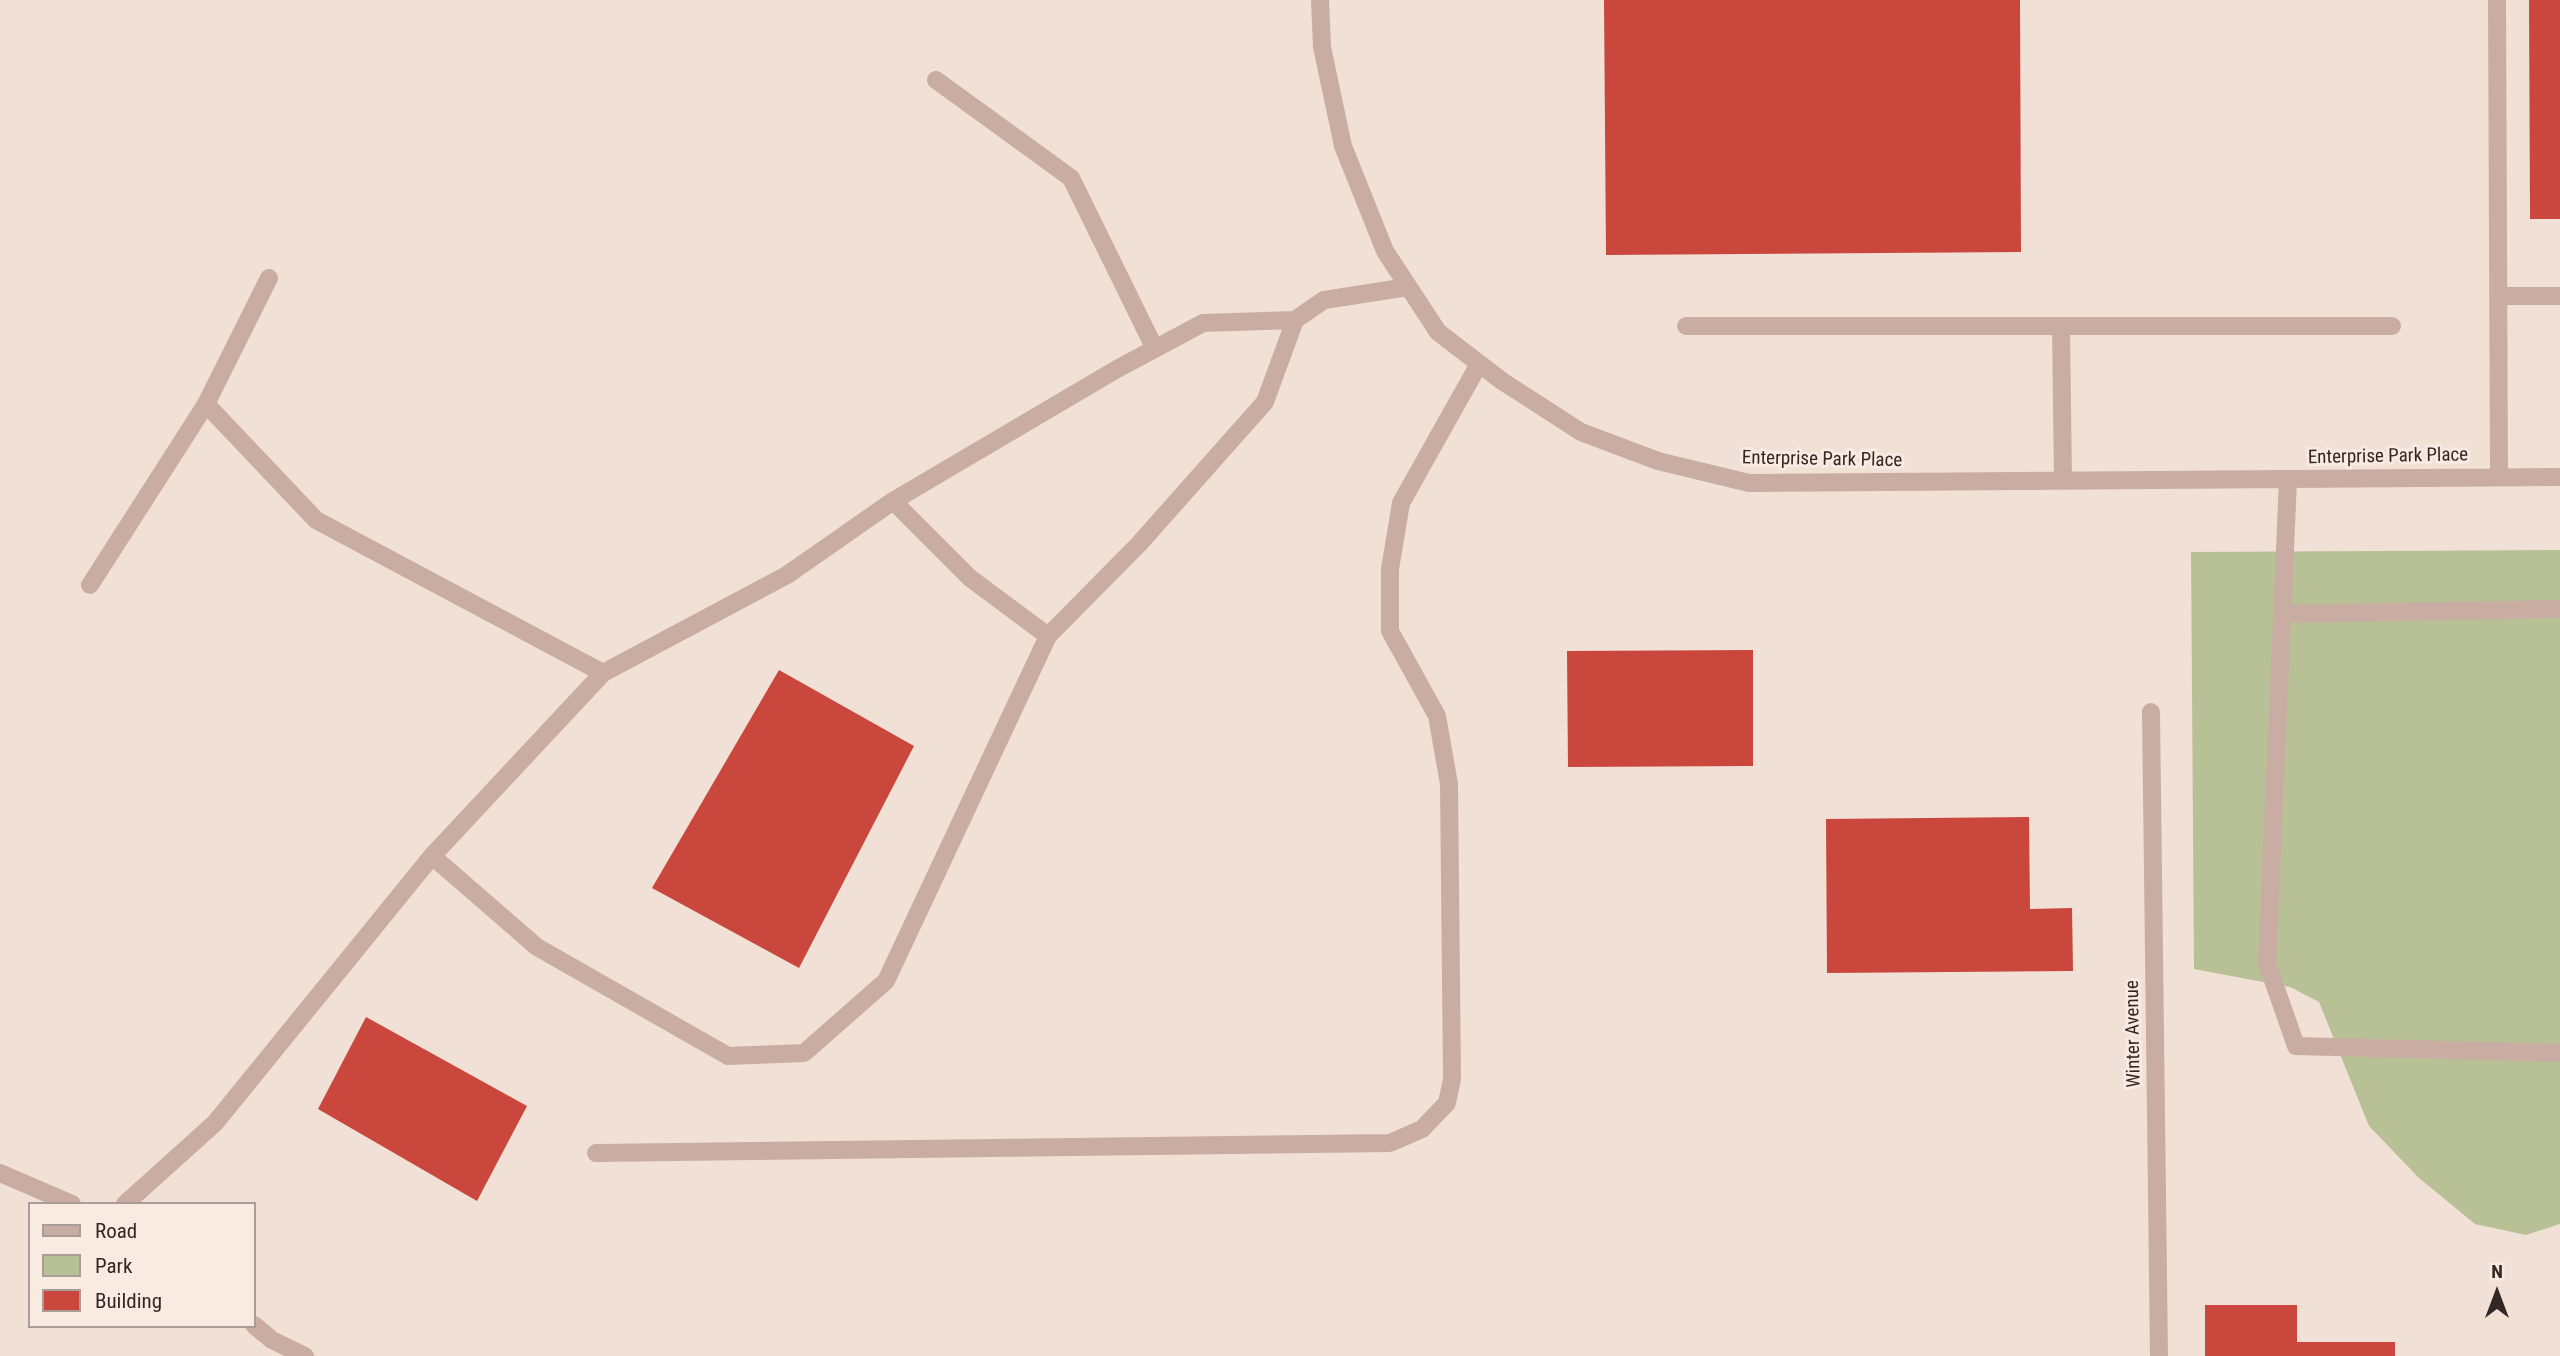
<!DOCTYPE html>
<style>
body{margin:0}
#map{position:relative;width:2560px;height:1356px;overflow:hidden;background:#f1e0d6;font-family:"Roboto Condensed",sans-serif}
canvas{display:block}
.legend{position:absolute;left:28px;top:1202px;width:228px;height:126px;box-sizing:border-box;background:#f9eae2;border:2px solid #aa9c96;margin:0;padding:9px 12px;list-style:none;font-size:21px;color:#332724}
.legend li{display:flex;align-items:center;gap:14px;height:35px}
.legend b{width:35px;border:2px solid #aa9c96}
.north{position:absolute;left:2462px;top:1258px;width:70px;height:70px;-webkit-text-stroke:5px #f9eae2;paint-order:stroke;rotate:0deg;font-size:19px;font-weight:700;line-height:28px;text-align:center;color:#332724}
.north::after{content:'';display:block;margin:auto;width:24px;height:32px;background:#332724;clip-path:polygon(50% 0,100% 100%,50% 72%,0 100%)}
</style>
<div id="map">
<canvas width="2560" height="1356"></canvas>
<ul class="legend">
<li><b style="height:9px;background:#c9ada2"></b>Road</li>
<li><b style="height:19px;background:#b8c096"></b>Park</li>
<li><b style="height:19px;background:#c9473c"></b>Building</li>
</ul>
<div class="north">N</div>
</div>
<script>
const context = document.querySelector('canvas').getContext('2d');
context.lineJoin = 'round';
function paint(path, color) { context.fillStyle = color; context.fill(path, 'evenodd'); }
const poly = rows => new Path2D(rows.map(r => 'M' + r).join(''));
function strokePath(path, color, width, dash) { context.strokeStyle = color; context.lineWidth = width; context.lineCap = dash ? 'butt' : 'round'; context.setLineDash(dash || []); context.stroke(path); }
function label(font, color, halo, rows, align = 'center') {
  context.font = font + ' "Roboto Condensed",sans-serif'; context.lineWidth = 6; context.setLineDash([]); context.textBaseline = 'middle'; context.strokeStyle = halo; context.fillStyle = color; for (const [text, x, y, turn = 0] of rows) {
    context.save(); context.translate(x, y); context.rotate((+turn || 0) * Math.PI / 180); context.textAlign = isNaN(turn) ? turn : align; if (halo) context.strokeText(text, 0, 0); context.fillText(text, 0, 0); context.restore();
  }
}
paint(poly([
 [2560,550,2560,1224,2526,1235,2475,1224,2419,1178,2369,1126,2319,1002,2290,987,2194,969,2191,552]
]), '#b8c096');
paint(poly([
 [1604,0,2020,0,2021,252,1606,255],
 [2529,0,2560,0,2560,219,2530,219],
 [1753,650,1753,766,1568,767,1567,651],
 [779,670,914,746,799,968,652,888],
 [2029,817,2030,909,2072,908,2073,971,1827,973,1826,819],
 [366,1017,527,1106,477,1201,318,1109],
 [2205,1305,2297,1305,2297,1342,2395,1342,2395,1356,2205,1356]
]), '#c9473c');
strokePath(poly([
 [1320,0,1322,47,1343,146,1385,251,1438,332,1502,381,1581,432,1658,461,1749,483,2560,477],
 [2497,0,2499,477],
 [936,80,1071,178,1155,349],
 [2498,296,2560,296],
 [1686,326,2392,326],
 [2061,327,2063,481],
 [206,404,316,520,603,673],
 [2288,480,2267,963,2296,1046,2560,1053],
 [893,501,970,578,1048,636,1139,544,1265,402,1295,320,1324,300,1408,287],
 [90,585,206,404,269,278],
 [2282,614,2560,609],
 [2151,712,2159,1356],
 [432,856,537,947,728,1056,804,1053,886,981,1048,636],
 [596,1153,1390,1143,1422,1129,1447,1103,1452,1079,1449,784,1437,716,1390,631,1390,569,1401,503,1479,364],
 [0,1173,72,1204],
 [125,1204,215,1123,432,856,603,673,787,575,893,501,1117,369,1203,323,1295,320],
 [254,1325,272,1340,305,1356]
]), '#c9ada2', 18);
label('19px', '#332724', '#f9eae2', [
 ["Enterprise Park Place",2388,457,-1],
 ["Enterprise Park Place",1822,460,1],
 ["Winter Avenue",2134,1034,-91]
]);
</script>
